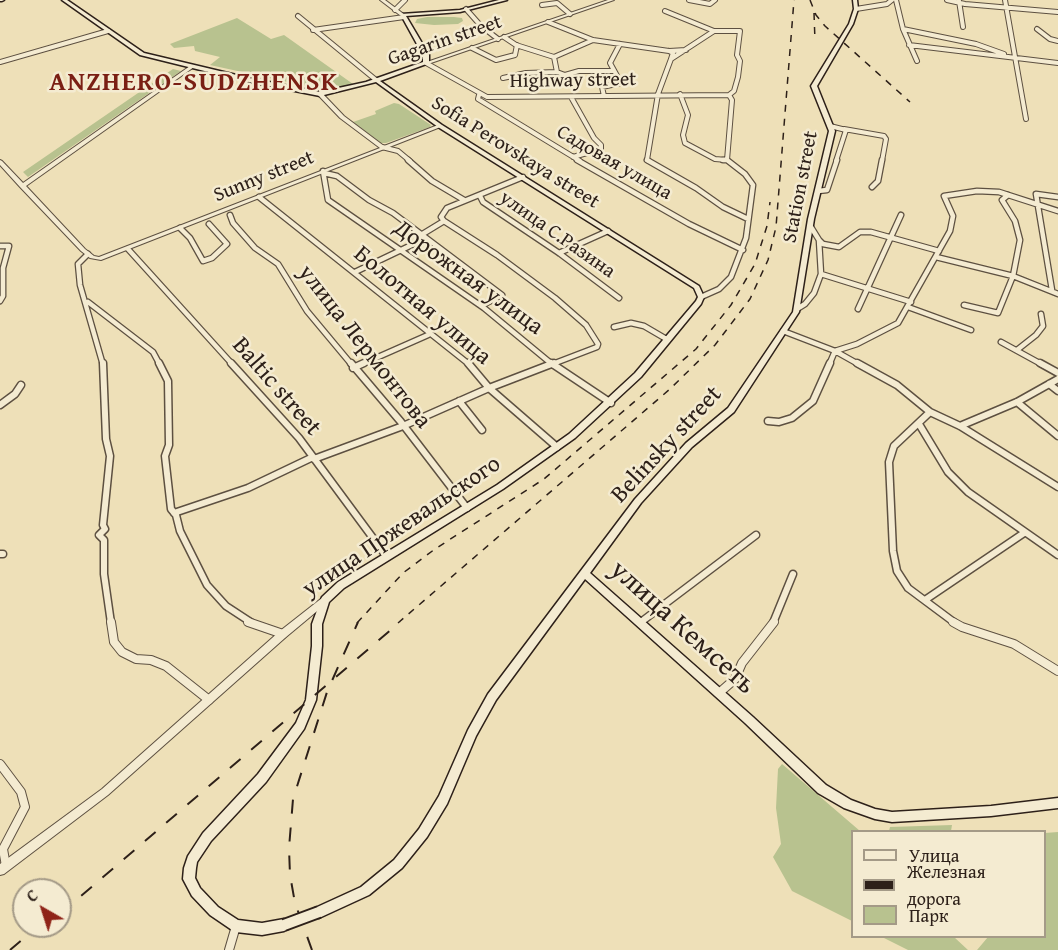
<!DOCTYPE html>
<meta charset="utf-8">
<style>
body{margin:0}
#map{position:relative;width:1058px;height:950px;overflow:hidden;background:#eee0b8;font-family:"Gentium Book Plus",serif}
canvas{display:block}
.legend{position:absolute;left:851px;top:830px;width:195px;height:108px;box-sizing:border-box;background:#f4ebd1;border:2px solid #a49a87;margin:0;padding:8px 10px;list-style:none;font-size:18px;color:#2d2019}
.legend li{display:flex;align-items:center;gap:12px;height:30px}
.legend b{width:30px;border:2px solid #a49a87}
.north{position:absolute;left:12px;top:878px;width:60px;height:60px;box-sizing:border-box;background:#f4ebd1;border:2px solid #a49a87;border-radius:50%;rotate:321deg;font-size:16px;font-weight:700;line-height:24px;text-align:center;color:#2d2019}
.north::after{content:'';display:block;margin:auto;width:21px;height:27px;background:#8f2418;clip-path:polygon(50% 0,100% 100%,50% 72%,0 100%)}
</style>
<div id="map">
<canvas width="1058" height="950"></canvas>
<ul class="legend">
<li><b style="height:8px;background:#f4ebd1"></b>Улица</li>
<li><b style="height:8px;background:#2d2019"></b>Железная дорога</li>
<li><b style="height:16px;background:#b8c28f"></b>Парк</li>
</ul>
<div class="north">С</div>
</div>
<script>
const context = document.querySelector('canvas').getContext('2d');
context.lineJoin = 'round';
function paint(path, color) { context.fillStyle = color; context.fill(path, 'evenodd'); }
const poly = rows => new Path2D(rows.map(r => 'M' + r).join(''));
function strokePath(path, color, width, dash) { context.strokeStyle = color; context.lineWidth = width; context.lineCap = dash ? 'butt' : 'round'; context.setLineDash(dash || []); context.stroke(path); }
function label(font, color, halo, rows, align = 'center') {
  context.font = font + ' "Gentium Book Plus",serif'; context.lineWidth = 5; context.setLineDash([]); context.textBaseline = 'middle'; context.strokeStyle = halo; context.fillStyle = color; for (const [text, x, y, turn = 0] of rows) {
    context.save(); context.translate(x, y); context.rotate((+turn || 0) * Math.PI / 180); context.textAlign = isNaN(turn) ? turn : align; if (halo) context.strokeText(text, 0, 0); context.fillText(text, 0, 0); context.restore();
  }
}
paint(poly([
 [427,17,454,17,462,18,463,21,458,24,434,25,415,23,417,19],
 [237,18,271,39,284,35,353,84,334,90,320,89,210,65,220,57,195,51,194,46,174,48,170,44],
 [173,69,181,71,28,177,23,172],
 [394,103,399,104,431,125,430,127,386,143,381,143,353,122,376,114,375,111],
 [782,764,860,831,852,832,852,921,792,891,773,857,781,844,776,808,778,769],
 [952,825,951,831,889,831,890,827],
 [1058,832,1058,950,977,950,988,937,1044,936,1045,833],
 [882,937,954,937,968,950,908,950]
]), '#b8c28f');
const minorFar3 = poly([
 [689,0,710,4,715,0],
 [896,0,903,29,917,61],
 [947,0,965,4,1058,12],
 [1005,0,1026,119],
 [959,1,963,27],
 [542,5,557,3,570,14],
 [466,9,481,26],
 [856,9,887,4,892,0],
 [395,10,405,0],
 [665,11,714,31],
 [298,16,376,80],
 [548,22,593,40,669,51,686,50],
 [485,29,498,39],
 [903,29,976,44,1004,54],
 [1037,29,1050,39,1058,41],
 [313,30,404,17],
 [504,37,516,45,554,57,557,72,565,75,579,71,613,71],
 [909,45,1058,63],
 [472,48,496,60,515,55,517,45],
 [669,51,673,53,671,59,714,31,740,31,737,55,740,61,738,77,734,91,729,95],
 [554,57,593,40],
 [0,62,108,31],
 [426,63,487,97,729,95],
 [503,78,526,73,557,72],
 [680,94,688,115,683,135,685,143,715,159,727,160],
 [479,95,478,99,580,161],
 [604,96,602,87,621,83,610,63,620,44],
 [571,97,594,138,601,145,601,149,573,157],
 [830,126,846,130,836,161],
 [844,129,884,136,886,139,882,161],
 [382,147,398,151,410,161],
 [727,160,732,100,729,95],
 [649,161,647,160,658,94,671,59]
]);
const minorFar2 = poly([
 [408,160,432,181,464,200],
 [577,160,689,224,743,250],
 [647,160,696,188,723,207,748,219],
 [723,160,727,160],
 [323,171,328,200,484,308,553,365],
 [324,173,337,176,369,200,393,213,502,295,481,306],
 [872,187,878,181,882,160],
 [818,191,827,190,837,160],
 [480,196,483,202,559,253,619,298],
 [259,197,470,365],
 [230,215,233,223,255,248,278,264,307,311,352,365],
 [444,221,497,255,555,298,586,325,598,344,597,347,550,365],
 [180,228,190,238,203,261,212,258,227,244,209,224],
 [819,240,823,244,839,247,860,232,871,232,939,251],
 [0,246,9,246,3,268,3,296,0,301],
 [128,249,233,365],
 [559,253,608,231],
 [88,254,78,264,80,285,103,365],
 [936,257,1013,276,1058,294],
 [355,272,420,241,421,235,444,221,441,217,447,208,523,177],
 [821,274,911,302],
 [1052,290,1036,194,1058,197],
 [701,297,719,289,731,277,746,238,753,185,745,174,727,160],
 [88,302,153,352,160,365],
 [964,305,998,313,1013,276,1020,240,1015,221,1002,200,1008,195],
 [908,307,971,330],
 [797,309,805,304,814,293,821,274,819,240,811,227],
 [858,309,901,215],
 [614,327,631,323,644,326,668,340],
 [783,331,835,351,860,365],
 [1001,342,1043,365],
 [1017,350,1036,335,1043,326,1041,314],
 [360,365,428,335,430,331],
 [829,365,835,351,857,344,898,323,950,231,953,216,944,196,977,191,999,192,1058,211]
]);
const minorFar1 = poly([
 [103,363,106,439,110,456,103,525,105,529,99,535,104,540,104,574,111,623],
 [159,363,168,381,169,445,165,456,171,509,176,515,180,531,207,585,226,606,252,623],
 [231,363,299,438,387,557],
 [351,363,401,422,467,508],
 [468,363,489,388,557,447],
 [551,363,611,403],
 [857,363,897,385,930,412,960,426,1058,487],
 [1040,363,1058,373],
 [353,368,364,363],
 [1049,384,1058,391],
 [459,401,482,430],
 [1017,402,1058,436],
 [0,405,15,394,21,385],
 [930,412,894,446,889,462,893,551,897,571,908,588,955,623],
 [768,421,779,422,792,418,813,401,830,363],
 [919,424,948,472,968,492,1058,555],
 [960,426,1017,402,1058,379],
 [314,459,403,426,489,388,554,363],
 [174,513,248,488,313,457],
 [0,554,3,554],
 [925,600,1024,533],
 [641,622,756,535],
 [773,623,793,574]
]);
const minor = poly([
 [111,622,114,642,122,652,136,659,151,660,166,666,209,700],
 [248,622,283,634],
 [953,622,962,627,1014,644,1058,671],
 [719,693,735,679,742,663,774,622],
 [0,764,21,792,25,807,3,849,6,866],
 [229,950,236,926]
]);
const tertiary = poly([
 [380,0,385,0,405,15,401,16,380,0],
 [608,0,614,0,428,64,424,63,608,0],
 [190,66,194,67,26,186,85,249,94,256,99,257,380,148,340,118,318,95,318,93,322,93,344,116,384,146,438,125,443,126,101,260,90,258,81,251,20,187,0,165,0,160,2,161,23,183,190,66],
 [325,597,328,598,329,600,328,602,286,637,108,795,4,874,0,875,0,864,102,789,280,631,322,598,325,597]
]);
const secondary = poly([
 [0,0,4,0,2,1,0,1,0,0],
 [62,0,67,0,144,53,249,78,320,92,366,82,423,62,423,55,401,15,401,14,460,10,499,0,507,0,460,12,406,16,429,55,429,63,380,81,442,125,699,286,704,297,701,304,641,377,575,438,503,489,344,588,329,602,322,624,322,646,316,700,304,729,266,782,211,841,197,862,196,868,195,878,200,888,218,907,238,920,262,923,284,919,288,921,290,925,288,929,284,931,262,935,236,932,232,930,210,915,192,896,183,879,184,868,188,856,203,833,258,774,296,723,306,700,312,646,312,624,322,597,338,582,497,485,569,434,635,373,696,301,698,297,694,288,438,127,376,82,320,96,249,82,140,55,62,0],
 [853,0,857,0,858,9,853,24,817,86,835,131,814,219,799,312,734,412,692,447,641,503,590,573,753,717,826,785,851,800,875,809,892,812,991,806,1058,798,1058,808,991,816,892,822,875,819,844,808,818,793,745,723,585,579,496,700,476,736,447,804,427,837,402,868,369,895,319,918,315,916,313,912,315,908,361,887,394,860,419,829,439,796,468,730,488,694,635,499,686,443,728,408,793,312,808,219,829,131,811,86,849,24,854,9,853,0]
]);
strokePath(minorFar3, '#5d5041', 6);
strokePath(minorFar2, '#5d5041', 7);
strokePath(minorFar1, '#5d5041', 9);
strokePath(minor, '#5d5041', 10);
strokePath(tertiary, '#5d5041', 2);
strokePath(secondary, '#2d2019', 3);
strokePath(minorFar3, '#f4ebd1', 4);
strokePath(minorFar2, '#f4ebd1', 4.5);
strokePath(minorFar1, '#f4ebd1', 6);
strokePath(minor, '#f4ebd1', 8);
paint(tertiary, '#f4ebd1');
paint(secondary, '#f4ebd1');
strokePath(poly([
 [810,0,816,15,825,26,910,102],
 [814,13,815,41],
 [357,623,403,573,435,549,544,479,696,349,731,305,755,264,767,226,770,202],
 [398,623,670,389,715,345,750,299,768,260,776,227,794,0]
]), '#2d2019', 1.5, [7, 7]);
strokePath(poly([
 [60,914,400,622],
 [10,950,38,926],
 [312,950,295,903,290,875,289,848,293,799,327,692,358,622]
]), '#2d2019', 2, [14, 14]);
const secondaryBridge = poly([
 [284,925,319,912]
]);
strokePath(secondaryBridge, '#2d2019', 14, []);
strokePath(secondaryBridge, '#f4ebd1', 10);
label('20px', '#2d2019', '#f4ebd1', [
 ["Gagarin street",445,41,-19],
 ["Highway street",573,81,-1],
 ["Sofia Perovskaya street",515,153,32],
 ["Садовая улица",614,163,30],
 ["Sunny street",264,177,-22],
 ["Station street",801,187,-79],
 ["улица С.Разина",557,235,35]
]);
label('24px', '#2d2019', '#f4ebd1', [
 ["Дорожная улица",468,278,36],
 ["Болотная улица",422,306,40],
 ["улица Лермонтова",364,347,52],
 ["Baltic street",276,387,49],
 ["Belinsky street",667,445,-47],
 ["улица Пржевальского",402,527,-34]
]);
context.letterSpacing = '1.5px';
label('bold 26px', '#7a1f14', '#f4ebd1', [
 ["ANZHERO-SUDZHENSK",194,83]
]);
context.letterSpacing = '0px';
label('28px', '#2d2019', '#f4ebd1', [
 ["улица Кемсеть",682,628,42]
]);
</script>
